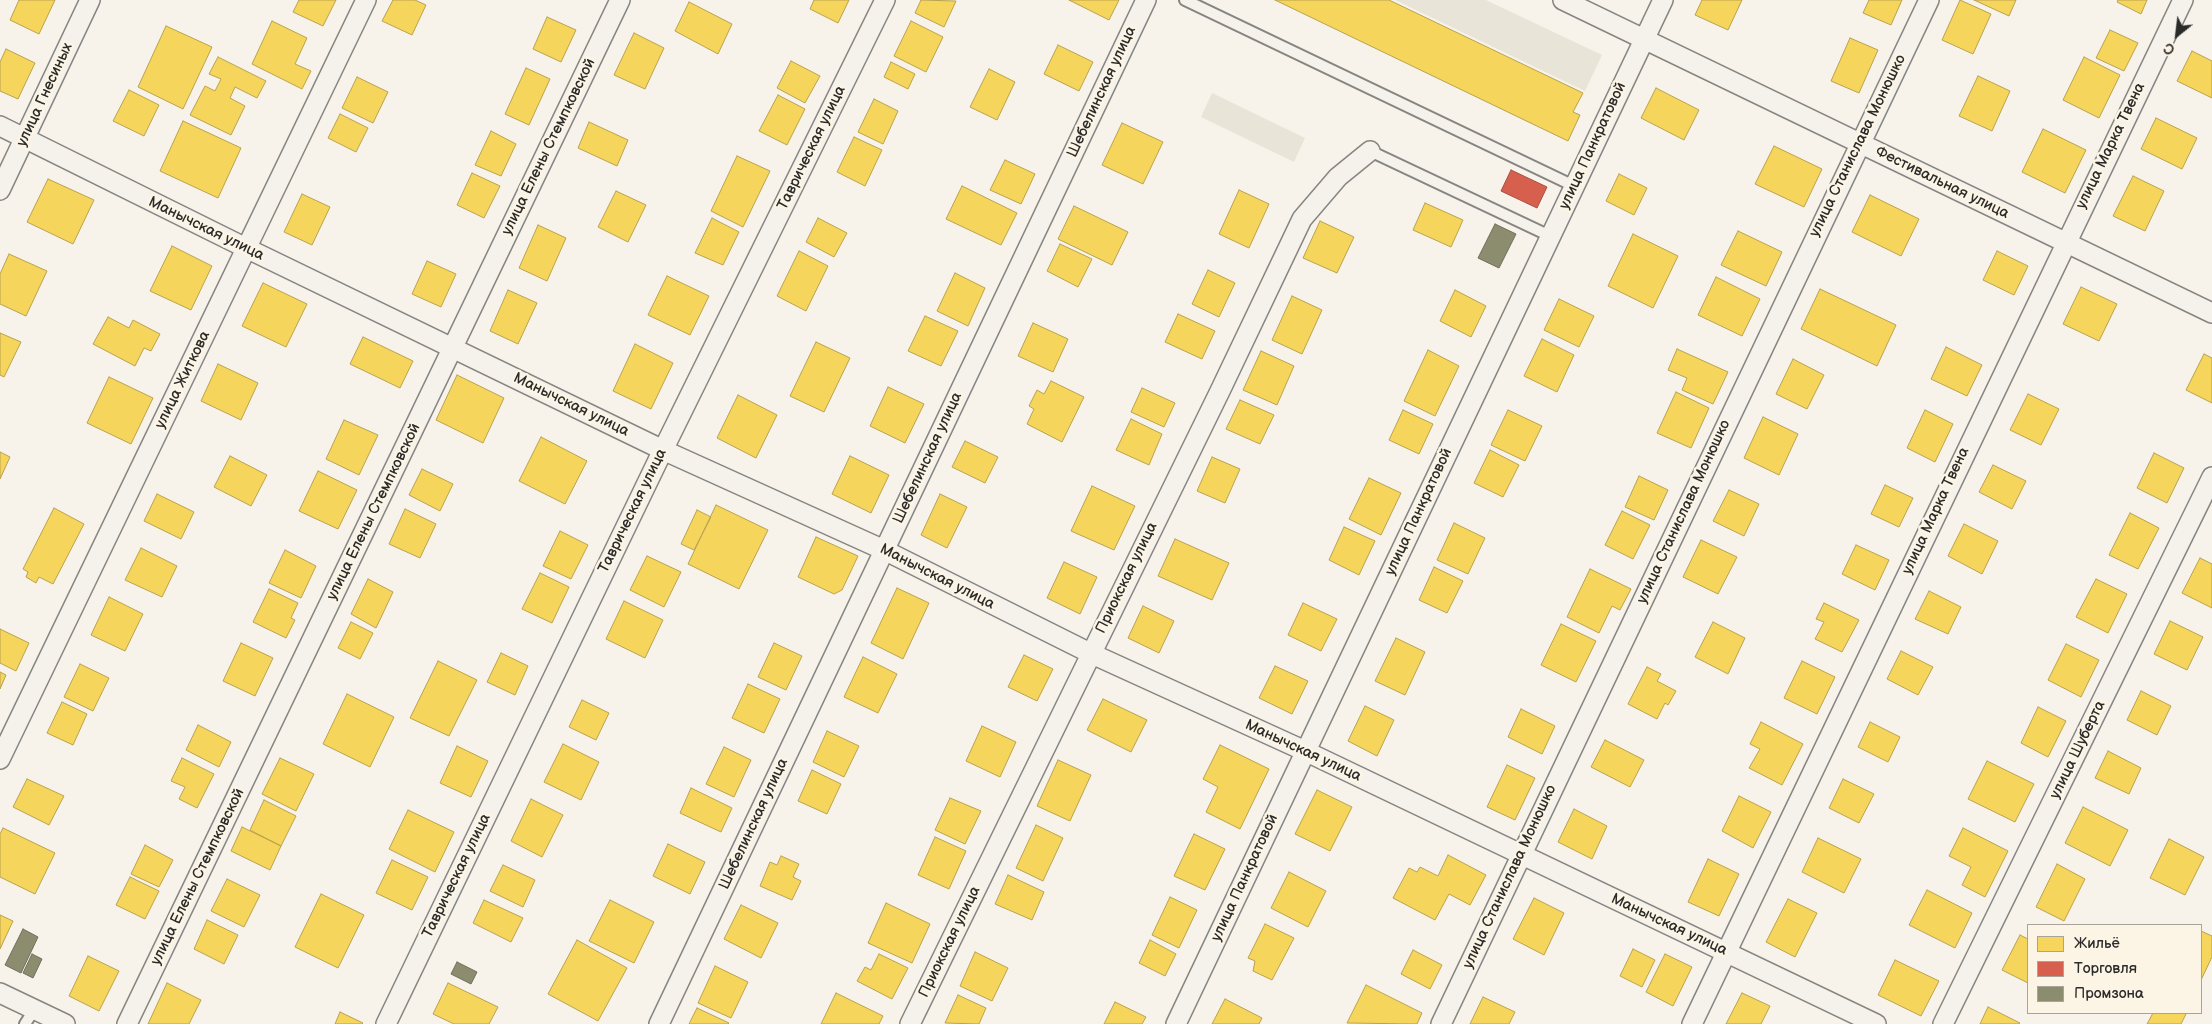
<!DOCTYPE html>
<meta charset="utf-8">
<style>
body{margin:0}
#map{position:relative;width:2212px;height:1024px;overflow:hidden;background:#f7f3ea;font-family:"Balsamiq Sans",sans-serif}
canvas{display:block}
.legend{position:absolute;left:2027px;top:924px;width:175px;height:90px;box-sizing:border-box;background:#fcf5e5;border:1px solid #a8a49b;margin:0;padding:6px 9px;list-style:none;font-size:15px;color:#2b2b2b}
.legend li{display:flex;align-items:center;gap:10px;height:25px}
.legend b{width:25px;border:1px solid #a8a49b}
.north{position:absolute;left:2152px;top:10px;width:50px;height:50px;-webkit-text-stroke:4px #fcf5e5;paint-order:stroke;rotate:209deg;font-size:14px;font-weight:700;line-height:20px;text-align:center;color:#2b2b2b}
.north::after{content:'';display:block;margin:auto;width:18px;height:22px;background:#2b2b2b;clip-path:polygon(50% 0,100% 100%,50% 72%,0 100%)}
</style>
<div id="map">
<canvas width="2212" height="1024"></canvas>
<ul class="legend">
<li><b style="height:14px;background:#f6d55c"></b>Жильё</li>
<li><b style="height:14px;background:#d6604d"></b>Торговля</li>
<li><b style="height:14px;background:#8c8c6e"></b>Промзона</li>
</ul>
<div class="north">С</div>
</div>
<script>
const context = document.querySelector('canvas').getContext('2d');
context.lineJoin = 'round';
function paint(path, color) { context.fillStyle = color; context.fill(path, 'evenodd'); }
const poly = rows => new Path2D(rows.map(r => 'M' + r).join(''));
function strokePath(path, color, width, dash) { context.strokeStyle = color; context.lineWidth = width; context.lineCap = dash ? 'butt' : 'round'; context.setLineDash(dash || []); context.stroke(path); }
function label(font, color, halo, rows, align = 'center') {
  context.font = font + ' "Balsamiq Sans",sans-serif'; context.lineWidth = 5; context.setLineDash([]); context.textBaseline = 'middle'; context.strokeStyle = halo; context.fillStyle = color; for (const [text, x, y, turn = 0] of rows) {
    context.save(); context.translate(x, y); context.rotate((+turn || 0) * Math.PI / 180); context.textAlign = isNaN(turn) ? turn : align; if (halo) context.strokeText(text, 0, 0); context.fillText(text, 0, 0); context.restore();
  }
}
paint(poly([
 [1395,0,1486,0,1602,55,1585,91],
 [1212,93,1305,138,1294,162,1201,117]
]), '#e9e4d8');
const homes = poly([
 [19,0,55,0,39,34,10,20,19,0],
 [299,0,336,0,323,26,293,12,299,0],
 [393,0,415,0,426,5,412,35,382,21,393,0],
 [814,0,849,0,838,23,810,9,814,0],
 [921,0,956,1,944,27,915,13,921,0],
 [1069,0,1119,0,1109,20,1069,0],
 [1275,0,1389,0,1583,93,1573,112,1580,115,1568,141,1275,0],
 [1702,0,1742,0,1728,30,1695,15,1702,0],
 [1869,0,1902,0,1891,25,1863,13,1869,0],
 [1960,0,1991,14,1973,54,1942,40,1960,0],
 [1974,0,2016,0,2009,16,1974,0],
 [2118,0,2147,0,2141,14,2117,2,2118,0],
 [689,2,732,24,718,54,675,31,689,2],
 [547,17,576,30,561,62,533,49,547,17],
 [272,21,307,38,295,64,311,71,302,89,252,64,272,21],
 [911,21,943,37,926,72,894,56,911,21],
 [166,26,212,47,183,109,138,87,166,26],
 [2110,30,2138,43,2124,71,2096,58,2110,30],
 [634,33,664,48,645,89,614,75,634,33],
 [1850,38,1878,50,1859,93,1831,81,1850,38],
 [1058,45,1093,62,1079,91,1044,74,1058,45],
 [6,49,35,63,18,99,0,91,0,62,6,49],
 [2192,51,2212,61,2212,98,2177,81,2192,51],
 [218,57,266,81,257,98,235,87,230,98,245,106,231,135,190,115,205,86,215,91,221,79,209,74,218,57],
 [2084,57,2120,75,2099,118,2063,100,2084,57],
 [791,61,820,76,805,103,777,88,791,61],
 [891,62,915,74,908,89,884,77,891,62],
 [526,68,550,79,529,125,505,114,526,68],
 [989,69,1015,82,997,120,970,107,989,69],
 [1978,76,2010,91,1992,131,1959,116,1978,76],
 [357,77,388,92,373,123,342,108,357,77],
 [1656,88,1699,110,1684,140,1641,118,1656,88],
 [129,90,159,105,144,136,113,121,129,90],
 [778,95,805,109,787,145,759,131,778,95],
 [874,99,898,111,883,144,858,132,874,99],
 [340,114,368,128,356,152,328,138,340,114],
 [2156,118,2197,138,2182,169,2141,149,2156,118],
 [183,121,241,148,218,198,160,171,183,121],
 [589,122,628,140,617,166,578,148,589,122],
 [1122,123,1163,142,1143,184,1102,165,1122,123],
 [2043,129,2086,150,2065,193,2022,172,2043,129],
 [491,131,516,144,501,176,475,165,491,131],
 [854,137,882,150,865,186,837,172,854,137],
 [1774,146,1822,169,1804,207,1755,184,1774,146],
 [737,156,770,171,743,227,711,211,737,156],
 [1005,160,1035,174,1021,204,990,190,1005,160],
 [472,173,500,186,484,218,457,205,472,173],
 [1619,174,1647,188,1634,215,1606,201,1619,174],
 [2133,176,2164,191,2145,231,2113,216,2133,176],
 [48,179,94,200,73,244,27,222,48,179],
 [962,186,1017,213,1001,245,946,219,962,186],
 [1239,190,1269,204,1249,248,1219,234,1239,190],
 [616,191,646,205,628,242,598,227,616,191],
 [302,194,330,207,312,245,284,232,302,194],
 [1870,195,1919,219,1901,256,1852,232,1870,195],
 [1425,203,1463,220,1451,247,1413,230,1425,203],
 [1074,206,1128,232,1112,265,1058,239,1074,206],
 [712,218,739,232,723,265,695,253,712,218],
 [818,218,847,233,834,257,806,242,818,218],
 [1320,221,1354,237,1337,273,1303,258,1320,221],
 [538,225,566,238,547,281,519,268,538,225],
 [1738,231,1782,252,1766,286,1721,265,1738,231],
 [1633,234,1678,256,1653,308,1608,286,1633,234],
 [1060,244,1092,259,1078,287,1047,271,1060,244],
 [172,246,212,266,191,310,150,291,172,246],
 [799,251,828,266,806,311,777,296,799,251],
 [1997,251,2028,266,2014,295,1983,280,1997,251],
 [9,254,47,271,26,316,0,304,0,274,9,254],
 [427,261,456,274,441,307,412,294,427,261],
 [1208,270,1235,283,1219,317,1192,304,1208,270],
 [955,273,985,288,968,326,937,311,955,273],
 [667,276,709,296,690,335,648,315,667,276],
 [1716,277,1760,299,1742,336,1698,315,1716,277],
 [263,283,307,304,286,347,242,326,263,283],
 [2081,287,2117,304,2099,341,2063,324,2081,287],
 [1820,289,1896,325,1877,366,1801,329,1820,289],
 [508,290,537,303,518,344,490,331,508,290],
 [1455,290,1486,306,1471,337,1440,321,1455,290],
 [1292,296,1322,310,1302,354,1272,340,1292,296],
 [1559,299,1594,316,1579,347,1544,330,1559,299],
 [1178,314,1215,331,1202,359,1165,342,1178,314],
 [925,316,958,331,941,366,908,351,925,316],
 [108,317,129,328,133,320,160,334,151,351,144,348,135,366,93,344,108,317],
 [1033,323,1068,339,1053,372,1018,356,1033,323],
 [0,333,21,342,4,377,0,375,0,333],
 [363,337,413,361,400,388,350,364,363,337],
 [1542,339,1574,355,1557,392,1524,376,1542,339],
 [816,342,850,358,824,412,790,396,816,342],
 [635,344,673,363,651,409,613,391,635,344],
 [1946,347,1982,365,1967,396,1931,379,1946,347],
 [1677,349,1728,372,1713,404,1682,390,1687,378,1668,370,1677,349],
 [1428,350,1459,366,1435,416,1404,401,1428,350],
 [1261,351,1294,366,1277,405,1243,390,1261,351],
 [2204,354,2212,358,2212,403,2186,390,2204,354],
 [1793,359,1824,375,1807,409,1776,394,1793,359],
 [218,364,258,383,241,420,201,401,218,364],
 [457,375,504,398,483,443,436,420,457,375],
 [109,377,153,398,131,444,87,423,109,377],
 [1051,381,1084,397,1062,442,1027,424,1034,409,1029,406,1037,390,1044,394,1051,381],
 [888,387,924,404,905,443,870,426,888,387],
 [1142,388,1175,403,1164,427,1131,412,1142,388],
 [1676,392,1709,408,1691,448,1657,433,1676,392],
 [2028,394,2059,409,2041,445,2010,430,2028,394],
 [738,395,777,415,756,458,717,438,738,395],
 [1240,400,1274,415,1260,444,1226,429,1240,400],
 [1403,410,1433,424,1419,454,1389,440,1403,410],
 [1508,410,1542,426,1525,461,1491,445,1508,410],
 [1925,410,1953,424,1935,462,1907,448,1925,410],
 [1763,417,1798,434,1779,475,1744,458,1763,417],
 [1131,419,1162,434,1149,465,1116,450,1131,419],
 [344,420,378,435,359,475,326,459,344,420],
 [541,437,587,461,565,504,519,481,541,437],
 [965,441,998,457,985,483,952,467,965,441],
 [1490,450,1519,465,1503,497,1474,483,1490,450],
 [0,452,10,457,0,479,0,452],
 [2154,453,2184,468,2167,503,2137,488,2154,453],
 [230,456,267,475,251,506,214,487,230,456],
 [850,456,889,475,871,513,832,494,850,456],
 [1212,457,1240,469,1225,503,1197,491,1212,457],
 [1993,465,2026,481,2012,509,1979,492,1993,465],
 [422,469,453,484,440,511,409,495,422,469],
 [318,471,357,490,338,529,299,511,318,471],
 [1639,476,1668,490,1654,520,1625,507,1639,476],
 [1369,478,1401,493,1381,535,1349,519,1369,478],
 [1885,485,1913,498,1899,527,1871,514,1885,485],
 [1092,486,1135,506,1114,550,1071,531,1092,486],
 [1729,490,1759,504,1744,536,1713,521,1729,490],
 [157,494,194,512,181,539,144,521,157,494],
 [940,494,967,507,947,548,921,535,940,494],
 [716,505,768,530,739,589,688,564,716,505],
 [54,508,84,524,53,584,39,577,36,583,26,577,28,572,23,569,54,508],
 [405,509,436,524,420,558,389,544,405,509],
 [697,510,711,517,694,550,681,544,697,510],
 [1622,511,1650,525,1633,559,1605,545,1622,511],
 [2130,513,2159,528,2138,569,2109,555,2130,513],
 [1454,523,1485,538,1468,574,1437,560,1454,523],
 [1964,524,1998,541,1982,574,1948,556,1964,524],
 [1344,527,1375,541,1359,575,1329,560,1344,527],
 [560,531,588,545,571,579,543,566,560,531],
 [816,537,858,556,842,590,834,594,798,577,816,537],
 [1175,539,1229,563,1212,600,1158,576,1175,539],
 [1701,540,1737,557,1718,594,1683,577,1701,540],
 [1856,545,1889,560,1875,590,1842,574,1856,545],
 [141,548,177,566,162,597,125,580,141,548],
 [285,550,316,566,301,598,269,583,285,550],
 [647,556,681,572,664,607,630,590,647,556],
 [2200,558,2212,564,2212,608,2182,593,2200,558],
 [1064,562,1097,577,1080,614,1047,598,1064,562],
 [1434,567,1463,581,1447,613,1419,600,1434,567],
 [1590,569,1631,589,1620,610,1612,606,1599,633,1567,617,1590,569],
 [540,573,569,587,552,623,522,609,540,573],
 [368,579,393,592,376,628,351,614,368,579],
 [2096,579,2127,594,2108,633,2076,617,2096,579],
 [897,588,929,603,903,659,871,643,897,588],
 [269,589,298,603,291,618,295,620,286,638,253,622,269,589],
 [1929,591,1961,607,1948,634,1915,619,1929,591],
 [109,597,143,614,125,651,91,635,109,597],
 [624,601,663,620,645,658,606,639,624,601],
 [1303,603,1337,619,1321,651,1288,635,1303,603],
 [1824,603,1859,620,1842,652,1815,639,1824,622,1816,619,1824,603],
 [1143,606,1174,621,1159,653,1128,638,1143,606],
 [2170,621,2203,637,2187,670,2154,654,2170,621],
 [351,622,373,633,360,659,338,648,351,622],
 [1713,622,1745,638,1728,674,1695,657,1713,622],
 [1561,624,1596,641,1576,682,1541,665,1561,624],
 [0,629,29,643,16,671,0,663,0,629],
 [1396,638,1425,652,1405,695,1375,681,1396,638],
 [241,643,273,658,255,696,223,681,241,643],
 [774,643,802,656,786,690,758,677,774,643],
 [2066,644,2099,660,2081,697,2048,680,2066,644],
 [1901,651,1933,667,1918,695,1887,679,1901,651],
 [501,653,528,666,515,695,487,682,501,653],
 [1024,655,1053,669,1037,701,1008,687,1024,655],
 [863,657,897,674,878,713,844,697,863,657],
 [438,661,477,680,449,736,410,718,438,661],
 [1802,661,1835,677,1817,714,1784,698,1802,661],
 [80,664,109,678,93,711,64,697,80,664],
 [1275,666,1308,681,1292,714,1259,698,1275,666],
 [1647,667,1661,674,1657,681,1676,691,1668,705,1665,703,1657,719,1628,704,1647,667],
 [0,672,6,675,0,689,0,672],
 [748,684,780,699,764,733,732,718,748,684],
 [2141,691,2171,706,2157,735,2127,720,2141,691],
 [347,694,394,717,370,767,323,744,347,694],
 [1103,699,1147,720,1131,752,1087,730,1103,699],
 [582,700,609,713,596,740,569,727,582,700],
 [62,702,87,714,73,745,47,733,62,702],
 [1365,706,1394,720,1377,756,1348,741,1365,706],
 [2038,707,2066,721,2048,757,2021,743,2038,707],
 [1521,709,1555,726,1542,754,1508,737,1521,709],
 [1761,722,1803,744,1782,785,1749,768,1760,749,1750,744,1761,722],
 [1870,722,1900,737,1888,762,1858,747,1870,722],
 [198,725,231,742,219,767,186,750,198,725],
 [982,726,1016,742,1000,777,966,761,982,726],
 [827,731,859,746,844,777,813,762,827,731],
 [1605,740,1644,760,1630,787,1591,767,1605,740],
 [563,744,599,762,581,800,544,782,563,744],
 [1220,745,1269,769,1240,829,1206,812,1218,787,1203,779,1220,745],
 [457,746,488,761,471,797,440,783,457,746],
 [724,747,751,760,734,797,706,784,724,747],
 [2108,751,2141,768,2129,794,2095,778,2108,751],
 [182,758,214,774,197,808,179,799,185,787,171,781,182,758],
 [280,758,314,774,296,811,262,794,280,758],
 [1058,760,1091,775,1070,821,1037,806,1058,760],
 [1987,761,2034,784,2015,822,1968,799,1987,761],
 [1507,765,1535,778,1515,820,1487,807,1507,765],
 [812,770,841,784,827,814,798,801,812,770],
 [27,779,64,796,49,825,13,807,27,779],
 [1843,779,1874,794,1859,823,1829,808,1843,779],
 [691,788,732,808,721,832,680,813,691,788],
 [1317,790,1352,807,1330,851,1295,834,1317,790],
 [1739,796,1771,812,1753,848,1722,831,1739,796],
 [950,798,981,811,965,844,935,830,950,798],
 [531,799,563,815,542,857,511,841,531,799],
 [264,800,296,816,281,846,250,830,264,800],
 [2083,807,2128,830,2110,866,2065,843,2083,807],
 [1574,809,1607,826,1592,859,1558,842,1574,809],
 [408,810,454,832,435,872,389,849,408,810],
 [1036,825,1063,838,1043,881,1016,868,1036,825],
 [242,827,281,846,270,870,231,851,242,827],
 [3,828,55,853,35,894,0,877,0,834,3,828],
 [1963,828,2008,851,1985,897,1962,885,1971,867,1949,856,1963,828],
 [1194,834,1225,849,1205,890,1174,876,1194,834],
 [935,837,966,851,949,889,918,875,935,837],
 [1818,838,1861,859,1844,893,1802,872,1818,838],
 [2169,839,2204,857,2185,895,2150,878,2169,839],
 [668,844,705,862,690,894,653,876,668,844],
 [145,845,173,860,159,887,131,874,145,845],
 [1448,855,1486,875,1470,905,1449,894,1435,920,1393,898,1409,868,1417,872,1420,867,1438,876,1448,855],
 [781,856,799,864,793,877,801,881,792,900,760,886,770,862,777,865,781,856],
 [1708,859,1739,874,1719,916,1688,902,1708,859],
 [392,860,428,877,412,910,376,893,392,860],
 [2057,864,2085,879,2064,921,2036,907,2057,864],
 [503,865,535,880,523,907,490,891,503,865],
 [1289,872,1326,891,1308,927,1271,908,1289,872],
 [1008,875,1044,892,1032,920,995,904,1008,875],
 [130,877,159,891,145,919,116,905,130,877],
 [227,879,260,895,244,927,211,911,227,879],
 [1927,890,1972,913,1955,948,1909,925,1927,890],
 [321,894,364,915,338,968,295,947,321,894],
 [1170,897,1197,910,1179,948,1152,935,1170,897],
 [1534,898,1564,913,1544,955,1513,939,1534,898],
 [1788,899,1817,913,1795,957,1766,942,1788,899],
 [484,900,523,918,511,942,473,923,484,900],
 [610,900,654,922,634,963,589,941,610,900],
 [886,903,930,924,912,963,868,943,886,903],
 [741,905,778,923,761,958,724,939,741,905],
 [0,915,13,921,0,949,0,915],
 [207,920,238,935,224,964,194,949,207,920],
 [1265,924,1294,938,1272,980,1253,971,1255,961,1248,958,1265,924],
 [2201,931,2212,936,2212,957,2201,980,2201,931],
 [2020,935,2028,939,2028,983,2002,970,2020,935],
 [577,940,627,968,598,1021,548,994,577,940],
 [1150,940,1176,954,1165,976,1139,963,1150,940],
 [1633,949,1655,960,1642,987,1620,976,1633,949],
 [1413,950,1442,965,1430,989,1401,974,1413,950],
 [975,952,1008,968,992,1001,960,986,975,952],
 [879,954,908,968,892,999,857,981,865,967,871,970,879,954],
 [1665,954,1692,967,1673,1006,1646,992,1665,954],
 [88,956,119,971,99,1011,69,996,88,956],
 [1895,960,1939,981,1921,1016,1878,995,1895,960],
 [715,966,748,982,731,1018,698,1003,715,966],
 [167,983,201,1000,189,1024,148,1024,167,983],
 [448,983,498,1007,489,1024,454,1024,433,1014,448,983],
 [1366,985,1422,1013,1417,1024,1347,1023,1366,985],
 [836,993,883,1016,879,1024,821,1024,836,993],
 [1742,993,1770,1006,1761,1024,1726,1024,1742,993],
 [958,995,986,1008,979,1024,945,1023,958,995],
 [1483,997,1515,1012,1509,1024,1470,1024,1483,997],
 [1225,999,1262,1018,1259,1024,1212,1024,1225,999],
 [1115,1002,1146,1017,1142,1024,1104,1024,1115,1002],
 [1988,1007,2020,1023,2019,1024,1980,1024,1988,1007],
 [697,1008,729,1023,728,1024,689,1024,697,1008],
 [340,1012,363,1023,362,1024,335,1024,340,1012],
 [2153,1013,2183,1013,2186,1014,2181,1024,2147,1024,2153,1013]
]);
paint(homes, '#f6d55c');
strokePath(homes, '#b9a24d', 1);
const shops = poly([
 [1511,170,1547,187,1537,208,1501,191,1511,170]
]);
paint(shops, '#d6604d');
strokePath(shops, '#a35043', 1);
const industry = poly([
 [1495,224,1516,234,1499,268,1478,258,1495,224],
 [23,929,38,937,21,973,5,965,23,929],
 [32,954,42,959,33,978,23,973,32,954],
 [457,962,477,972,471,984,451,974,457,962]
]);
paint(industry, '#8c8c6e');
strokePath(industry, '#6f6f5a', 1);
const service = poly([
 [1185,0,1574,186],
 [1370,151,1550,236],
 [25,1024,34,1010]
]);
const minor = poly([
 [1563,0,2212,313],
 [0,126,246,248,663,450,884,550,1090,653,1305,751,1876,1024],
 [0,190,90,0],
 [0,759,366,0],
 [0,993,65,1024],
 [127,1024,620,0],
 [386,1024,663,450,885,0],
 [659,1024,1146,0],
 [910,1024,1220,391,1302,219,1338,177,1370,151],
 [1176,1024,1663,0],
 [1441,1024,1929,0],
 [1692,1024,2183,0],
 [1943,1024,2212,477]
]);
strokePath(service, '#878581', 14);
strokePath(minor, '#878581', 22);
strokePath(service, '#f5f2ec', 10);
strokePath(minor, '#f5f2ec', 19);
label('15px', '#2b2b2b', '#fcf5e5', [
 ["Шебелинская улица",1102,92,-65],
 ["улица Гнесиных",45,95,-65],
 ["улица Панкратовой",1593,146,-65],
 ["улица Станислава Монюшко",1858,146,-64],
 ["улица Марка Твена",2111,146,-64],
 ["улица Елены Стемпковской",549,147,-64],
 ["Таврическая улица",812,148,-64],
 ["Фестивальная улица",1942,183,26],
 ["Манычская улица",206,229,26],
 ["улица Житкова",183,380,-64],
 ["Манычская улица",571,405,26],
 ["Шебелинская улица",928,458,-65],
 ["Таврическая улица",633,511,-64],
 ["улица Марка Твена",1936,511,-65],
 ["улица Елены Стемпковской",374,512,-64],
 ["улица Панкратовой",1419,512,-65],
 ["улица Станислава Монюшко",1684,512,-65],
 ["Манычская улица",937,577,27],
 ["Приокская улица",1127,578,-64],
 ["улица Шуберта",2078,750,-64],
 ["Манычская улица",1303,751,25],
 ["Шебелинская улица",754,824,-65],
 ["Таврическая улица",457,876,-64],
 ["улица Елены Стемпковской",198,877,-64],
 ["улица Станислава Монюшко",1510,877,-65],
 ["улица Панкратовой",1245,878,-65],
 ["Манычская улица",1669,925,25],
 ["Приокская улица",950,942,-64]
]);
</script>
